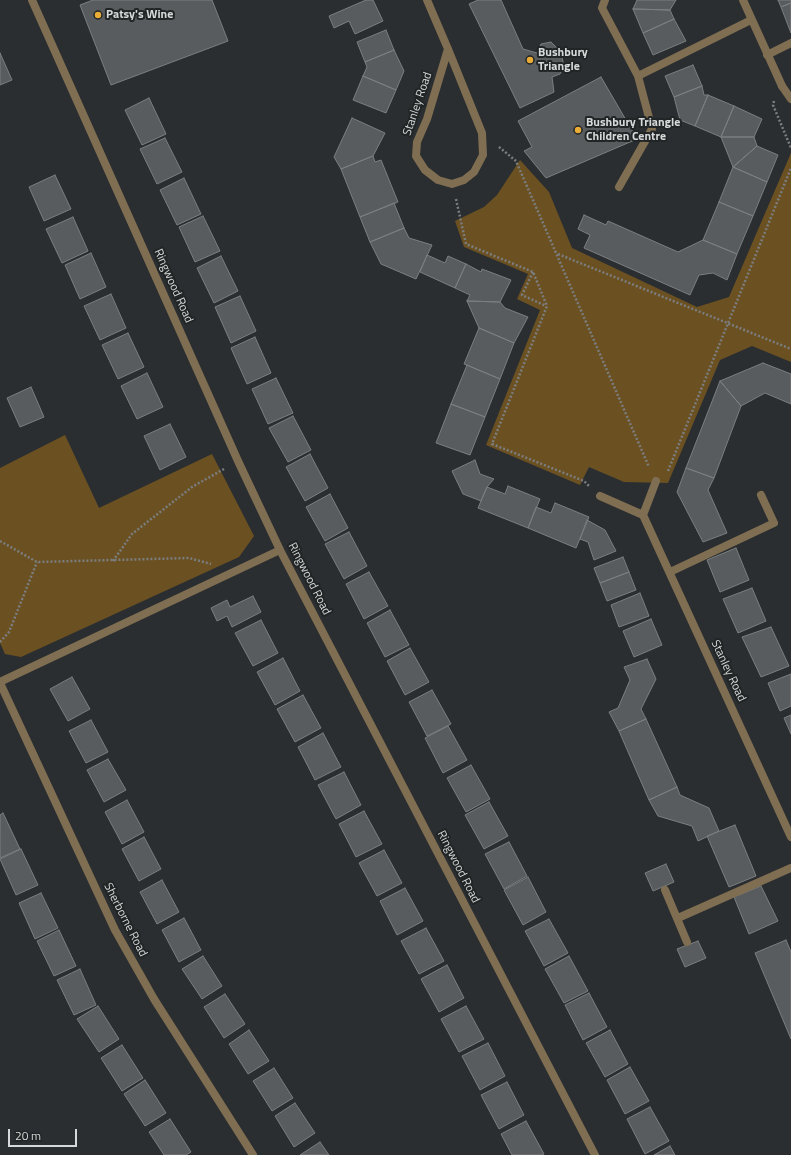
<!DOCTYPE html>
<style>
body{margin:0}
#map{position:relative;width:791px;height:1155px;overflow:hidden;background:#2b2e30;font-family:"Titillium Web",sans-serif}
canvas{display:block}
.scale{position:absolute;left:8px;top:1129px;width:69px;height:18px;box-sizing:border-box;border:2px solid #d6d8d9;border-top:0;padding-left:5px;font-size:12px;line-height:14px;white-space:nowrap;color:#d6d8d9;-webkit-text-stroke:3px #212526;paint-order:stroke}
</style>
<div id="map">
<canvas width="791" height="1155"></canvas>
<div class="scale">20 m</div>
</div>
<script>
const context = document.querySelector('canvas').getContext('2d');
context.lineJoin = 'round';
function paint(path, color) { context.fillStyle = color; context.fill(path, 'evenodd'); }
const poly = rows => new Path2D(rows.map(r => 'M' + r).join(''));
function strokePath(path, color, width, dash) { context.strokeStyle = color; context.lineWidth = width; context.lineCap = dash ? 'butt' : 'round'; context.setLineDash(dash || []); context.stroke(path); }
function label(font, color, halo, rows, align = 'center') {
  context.font = font + ' "Titillium Web",sans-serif'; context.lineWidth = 4; context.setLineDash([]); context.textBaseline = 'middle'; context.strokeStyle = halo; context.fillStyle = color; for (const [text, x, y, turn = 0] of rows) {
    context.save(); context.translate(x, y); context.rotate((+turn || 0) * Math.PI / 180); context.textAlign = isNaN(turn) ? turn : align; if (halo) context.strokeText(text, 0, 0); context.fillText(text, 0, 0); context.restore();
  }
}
paint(poly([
 [791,153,791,362,752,346,720,360,668,483,624,482,589,467,580,485,486,445,540,310,517,299,528,274,464,247,455,221,484,207,497,195,520,160,549,192,572,248,697,307,729,297],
 [65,435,99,508,212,454,254,536,239,557,21,657,5,654,0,643,0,468]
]), '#6b5122');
const building = poly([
 [93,0,212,0,228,41,111,85,80,5,93,0],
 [366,0,373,0,383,21,355,34,349,21,334,28,329,16,366,0],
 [478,0,501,0,523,49,537,53,541,44,551,42,561,52,564,67,560,74,552,77,554,92,520,108,469,4,478,0],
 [637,0,676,0,670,10,633,9,637,0],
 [778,0,791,0,791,3,781,7,778,0],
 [791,3,791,33,781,7,791,3],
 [633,9,670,10,674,19,643,33,633,9],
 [674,19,686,41,653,55,643,33,674,19],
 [386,30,394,50,365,62,357,42,386,30],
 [394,50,404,71,396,90,363,76,367,67,365,62,394,50],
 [0,53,12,80,0,85,0,53],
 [693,65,702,86,674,97,665,76,693,65],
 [363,76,396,90,386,113,353,100,363,76],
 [601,77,637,139,546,178,524,151,532,147,518,121,601,77],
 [702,86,704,95,708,95,695,126,680,120,674,97,702,86],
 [708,95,734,106,721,137,695,126,708,95],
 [149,98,166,134,142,145,125,110,149,98],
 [734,106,762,119,754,137,721,137,734,106],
 [352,118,385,133,373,156,341,169,334,157,352,118],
 [721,137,754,137,757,146,733,167,721,137],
 [165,138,182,172,157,184,140,149,165,138],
 [757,146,778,155,767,182,733,167,757,146],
 [373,156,375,162,381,160,398,202,360,217,341,169,373,156],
 [733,167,767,182,753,216,719,202,733,167],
 [55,175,71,209,44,221,29,187,55,175],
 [184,178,201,214,177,225,160,190,184,178],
 [719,202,753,216,737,254,703,240,719,202],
 [394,203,404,228,370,242,360,217,394,203],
 [584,215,606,225,608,221,678,252,703,240,737,254,727,280,713,273,699,275,690,295,584,248,590,235,578,229,584,215],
 [203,216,220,251,195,262,179,227,203,216],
 [73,217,88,251,62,263,46,229,73,217],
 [404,228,409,238,432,245,416,279,381,264,370,242,404,228],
 [91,253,106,287,80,299,65,265,91,253],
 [427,255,445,263,448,256,466,264,455,288,420,272,427,255],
 [221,256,238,291,214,303,197,268,221,256],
 [466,264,481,272,482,269,511,280,500,302,467,301,470,295,455,288,466,264],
 [111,294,126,328,100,340,84,306,111,294],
 [240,296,256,331,231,343,215,307,240,296],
 [467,301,500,302,505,308,528,317,514,343,479,328,467,301],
 [479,328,514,343,500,379,464,364,479,328],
 [128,333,144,367,118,379,102,345,128,333],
 [255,337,271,373,247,384,231,348,255,337],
 [763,363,791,374,791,404,765,393,741,406,720,381,763,363],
 [467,365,500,379,485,417,451,404,467,365],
 [147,373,163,407,137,419,121,386,147,373],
 [276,378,293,413,268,424,252,389,276,378],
 [720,381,741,406,714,478,686,468,720,381],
 [31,387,44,417,20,427,7,398,31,387],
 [451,404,485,417,470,455,436,443,451,404],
 [293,416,311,450,288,462,269,428,293,416],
 [170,424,186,457,160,470,144,436,170,424],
 [310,454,328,488,305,501,286,467,310,454],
 [475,460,480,474,494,479,487,487,481,501,463,494,452,471,475,460],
 [686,468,714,478,708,490,727,533,703,542,677,492,686,468],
 [508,486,540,499,528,528,478,508,487,487,505,494,508,486],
 [330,494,348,528,325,541,306,507,330,494],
 [555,503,589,517,576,548,528,528,536,507,551,513,555,503],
 [587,520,605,530,616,551,594,560,588,542,580,539,587,520],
 [349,532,367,566,344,579,325,544,349,532],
 [736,548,749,580,720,592,707,560,736,548],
 [623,557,629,572,600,583,594,568,623,557],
 [369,572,388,606,364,619,346,584,369,572],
 [629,572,636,590,607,601,600,583,629,572],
 [752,588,766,621,738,633,723,599,752,588],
 [640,593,649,616,619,627,611,605,640,593],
 [253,596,261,612,232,627,227,616,217,621,211,608,227,600,230,607,253,596],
 [390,610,409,645,385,657,367,623,390,610],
 [651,619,662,645,634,657,623,631,651,619],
 [261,620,278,653,253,666,235,633,261,620],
 [771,627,789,666,761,677,742,637,771,627],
 [410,648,429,682,405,695,387,661,410,648],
 [283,658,300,691,275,705,257,672,283,658],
 [647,659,656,679,641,709,646,719,619,731,609,712,618,708,630,680,624,667,647,659],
 [791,674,791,706,780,711,768,683,791,674],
 [72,677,90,709,68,721,50,689,72,677],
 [432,690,451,724,427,736,409,702,432,690],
 [303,695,321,728,295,742,277,709,303,695],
 [791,715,791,734,784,718,791,715],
 [646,719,677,787,649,800,619,731,646,719],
 [91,720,108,752,86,763,69,731,91,720],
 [448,726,467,760,443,773,425,738,448,726],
 [323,733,341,767,315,780,298,747,323,733],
 [108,759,126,790,104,802,87,770,108,759],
 [471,765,490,799,466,812,447,778,471,765],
 [344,772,361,805,336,819,318,785,344,772],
 [677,787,680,795,709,808,719,831,698,841,692,826,658,816,649,800,677,787],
 [127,800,144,832,122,844,105,812,127,800],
 [489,802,508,836,484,849,465,815,489,802],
 [364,811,382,844,356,857,339,824,364,811],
 [3,813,20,849,0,858,0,815,3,813],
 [735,825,756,876,729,887,707,836,735,825],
 [144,837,161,869,139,881,122,849,144,837],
 [509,842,527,876,504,889,485,854,509,842],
 [21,849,38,885,16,895,0,859,21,849],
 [384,850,402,883,377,896,359,863,384,850],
 [666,864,674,882,653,891,645,873,666,864],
 [528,877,546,912,523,925,504,890,528,877],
 [162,880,179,912,157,924,140,892,162,880],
 [761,886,778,921,749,934,734,897,761,886],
 [405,888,423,921,397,935,380,901,405,888],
 [41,893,58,928,35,939,19,903,41,893],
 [184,918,201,950,179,962,162,930,184,918],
 [549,919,568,953,544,966,525,931,549,919],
 [426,928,444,961,419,974,401,941,426,928],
 [59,930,76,966,54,976,37,941,59,930],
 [786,940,791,952,791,1039,755,953,786,940],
 [698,941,706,958,685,967,677,949,698,941],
 [203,956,222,986,202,999,182,969,203,956],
 [569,956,588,991,564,1003,545,969,569,956],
 [447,965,464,998,439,1012,421,979,447,965],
 [80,969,96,1005,74,1015,57,980,80,969],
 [589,993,607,1027,583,1040,565,1005,589,993],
 [225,994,245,1024,224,1038,204,1007,225,994],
 [98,1006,119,1039,99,1052,77,1019,98,1006],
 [466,1006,484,1039,459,1052,441,1019,466,1006],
 [249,1030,269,1061,248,1074,229,1044,249,1030],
 [610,1030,628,1064,605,1077,586,1043,610,1030],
 [488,1043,505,1076,480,1090,462,1056,488,1043],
 [122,1045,143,1078,122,1091,101,1058,122,1045],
 [630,1067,649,1101,625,1114,607,1080,630,1067],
 [274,1068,293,1098,272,1111,253,1081,274,1068],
 [145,1080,166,1113,145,1126,124,1094,145,1080],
 [507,1082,524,1115,499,1129,481,1095,507,1082],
 [295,1103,315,1133,294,1147,275,1116,295,1103],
 [650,1107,669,1141,645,1154,627,1119,650,1107],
 [170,1119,191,1152,186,1155,164,1155,149,1132,170,1119],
 [526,1121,544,1154,542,1155,512,1155,501,1134,526,1121],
 [320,1142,329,1155,300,1155,320,1142],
 [670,1146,675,1155,654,1155,670,1146]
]);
paint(building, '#595c5e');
strokePath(building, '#7b7f80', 1);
strokePath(poly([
 [774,101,773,105,791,148],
 [499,147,516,161,649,467],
 [456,199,466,244,533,272,547,306,492,444,584,481,589,486],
 [558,254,791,349],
 [533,272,522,295,546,306],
 [668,471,791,168],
 [0,541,37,562,189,558,211,564],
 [113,561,132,534,192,487,224,469],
 [0,642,9,632,37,562]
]), '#7b7d7f', 2.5, [2, 2]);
strokePath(poly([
 [605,0,602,8,638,76,652,129,619,187],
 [767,55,791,43],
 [638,76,751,20],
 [782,86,791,99],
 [670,572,774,523,761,495],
 [665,890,687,942],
 [678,918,791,868]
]), '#7f6e52', 8);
strokePath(poly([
 [32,0,238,461,280,550,595,1155],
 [427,0,448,49,482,133,483,155,474,172,464,180,452,184,438,180,425,170,416,156,417,142,427,119,448,49],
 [743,0,782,86],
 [600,496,643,515,656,481],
 [643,515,791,837],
 [0,682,280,550],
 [0,683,115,930,154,999,253,1155]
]), '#7f6e52', 8);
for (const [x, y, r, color] of [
 [98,15,4,"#e8ac37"],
 [530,60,4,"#e8ac37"],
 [578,130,4,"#e8ac37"]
]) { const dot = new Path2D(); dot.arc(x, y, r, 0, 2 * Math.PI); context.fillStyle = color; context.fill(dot); strokePath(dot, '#212526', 1.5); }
label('bold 12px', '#d6d8d9', '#212526', [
 ["Patsy's Wine",106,15],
 ["Bushbury",538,53],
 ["Triangle",538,67],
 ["Bushbury Triangle",586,123],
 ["Children Centre",586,137]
], 'left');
label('12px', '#d6d8d9', '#212526', [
 ["Stanley Road",418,104,-71],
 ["Ringwood Road",173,286,66],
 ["Ringwood Road",309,579,63],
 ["Stanley Road",728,671,65],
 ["Ringwood Road",458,867,63],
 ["Sherborne Road",125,920,63]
]);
</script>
